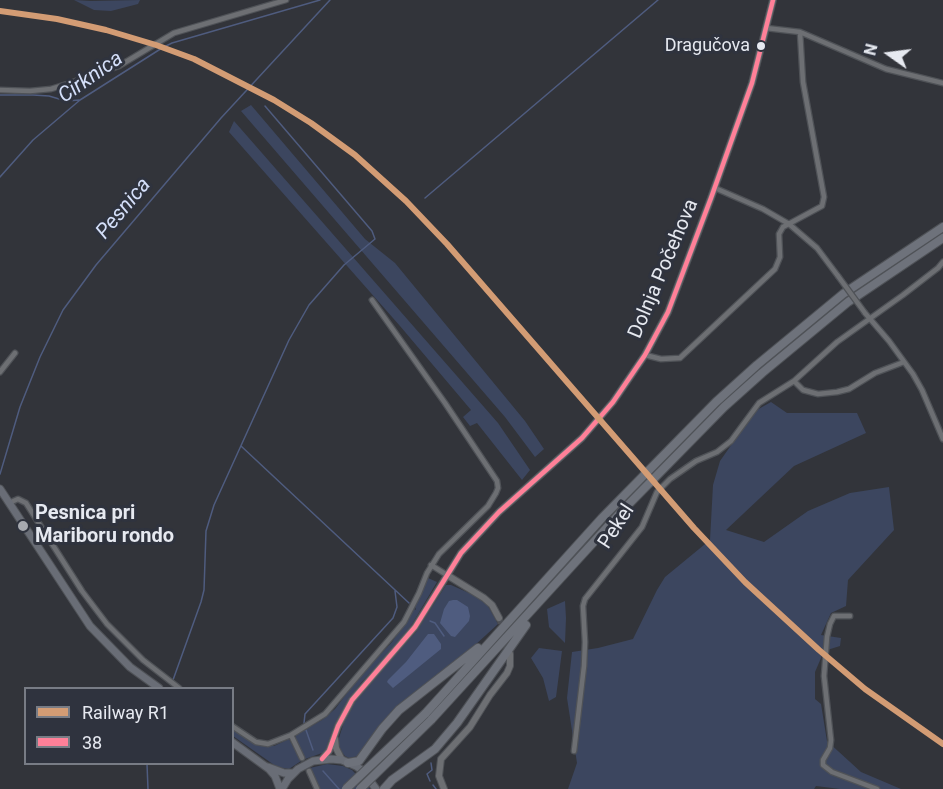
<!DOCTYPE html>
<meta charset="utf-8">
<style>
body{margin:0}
#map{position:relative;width:943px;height:789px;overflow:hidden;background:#32343a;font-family:Roboto,sans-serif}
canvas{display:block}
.legend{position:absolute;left:24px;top:687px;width:210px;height:78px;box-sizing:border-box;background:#2f333e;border:2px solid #787c85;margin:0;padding:8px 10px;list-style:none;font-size:18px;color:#e6e9f0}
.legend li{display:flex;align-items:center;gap:12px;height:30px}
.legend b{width:30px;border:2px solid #787c85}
.north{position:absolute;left:859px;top:24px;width:60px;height:60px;-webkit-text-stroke:4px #2f333e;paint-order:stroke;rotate:284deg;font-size:16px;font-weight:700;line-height:24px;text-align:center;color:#e6e9f0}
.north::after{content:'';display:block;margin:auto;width:21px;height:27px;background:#e6e9f0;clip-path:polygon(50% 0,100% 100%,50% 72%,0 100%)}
</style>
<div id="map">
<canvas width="943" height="789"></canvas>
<ul class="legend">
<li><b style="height:8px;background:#d39c74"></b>Railway R1</li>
<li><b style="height:8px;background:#ff8098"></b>38</li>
</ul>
<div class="north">N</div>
</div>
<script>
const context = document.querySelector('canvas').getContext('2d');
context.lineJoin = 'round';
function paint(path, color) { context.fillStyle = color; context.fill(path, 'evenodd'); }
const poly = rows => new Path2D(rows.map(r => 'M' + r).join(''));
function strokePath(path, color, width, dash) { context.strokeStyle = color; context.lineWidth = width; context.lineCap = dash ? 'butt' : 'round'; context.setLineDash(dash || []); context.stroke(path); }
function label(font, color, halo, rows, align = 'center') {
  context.font = font + ' Roboto,sans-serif'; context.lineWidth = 6; context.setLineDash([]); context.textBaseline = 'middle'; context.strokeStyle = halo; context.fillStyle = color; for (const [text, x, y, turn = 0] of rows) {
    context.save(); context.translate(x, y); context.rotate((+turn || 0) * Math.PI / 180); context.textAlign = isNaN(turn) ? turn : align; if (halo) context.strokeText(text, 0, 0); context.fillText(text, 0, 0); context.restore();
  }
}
paint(poly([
 [74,0,91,1,140,0,138,4,111,11,94,10],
 [251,105,365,239,395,263,525,421,544,449,535,457,505,417,241,111],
 [234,121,498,423,530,470,522,480,477,423,470,426,463,417,471,410,400,326,229,132],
 [771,402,787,413,857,413,866,433,794,466,726,530,764,542,808,511,850,493,889,487,894,530,848,580,846,606,831,613,821,635,841,638,840,646,824,651,815,672,815,699,821,704,827,741,861,772,901,789,840,789,816,786,814,789,568,789,577,763,567,698,572,652,598,648,633,639,657,590,665,577,710,540,713,485,720,461,755,411],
 [428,578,437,582,411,626,388,654,361,683,346,704,333,729,325,752,305,759,295,740,296,735,322,720,335,709,359,677,392,642,414,609,416,610,415,607],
 [446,585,451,585,478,597,488,606,498,624,474,646,410,697,358,756,349,758,345,756,340,750,338,741,344,722,351,707,366,687,416,632],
 [565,601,566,618,565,643,549,627,547,609],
 [539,648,562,651,556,697,549,701,543,678,531,658],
 [232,729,254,744,262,746,274,746,289,739,301,761,289,769,277,767,233,736],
 [327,764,343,766,352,770,370,789,318,789,310,768]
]), '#3c465f');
paint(poly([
 [453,600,457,600,468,607,470,616,469,621,455,637,451,636,440,623,444,609,449,601],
 [428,634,434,634,441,644,441,649,393,688,387,682,388,680,406,662]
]), '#4f5c7f');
strokePath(poly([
 [0,95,33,95,49,96,66,101,79,100],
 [0,177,33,140,80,100,162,48,172,43,320,0],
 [425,198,658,0],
 [241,446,409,603],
 [0,474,20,407,40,357,63,310,96,265,221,118,330,0],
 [430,621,435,623,444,636],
 [173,680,201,602,204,590,206,531,214,505,289,340,309,305,344,265,375,239,372,231,265,106],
 [304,723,305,714,393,618,397,607,395,591],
 [306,730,313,750],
 [147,764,148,789],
 [323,771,339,789],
 [430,781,427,774,432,770,431,763],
 [433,785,436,789]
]), '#4f5c7f', 1.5);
strokePath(poly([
 [499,618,509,651]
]), '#4d4f55', 6, [6, 3]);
const street = poly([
 [766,28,800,32,886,69,943,83],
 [0,90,30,91,51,89,67,84,119,66,174,33,286,0],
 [715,188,763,209,789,224,817,248,838,276],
 [865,313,889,341,913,374,922,390,943,439],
 [645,355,661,359,680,358,775,269,780,257,779,234,783,227,822,206,824,197,803,82,800,32],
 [0,372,15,353],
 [794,381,803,390,818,394,837,392,849,389,875,373,904,362],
 [9,503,18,499,26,503,82,591,107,624,143,660,179,688],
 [431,565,447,575],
 [850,616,834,616,830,624,827,637,824,676,831,740,830,748,823,760,823,765,832,772,877,789],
 [232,726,256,742,268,744,291,735,325,714,404,622,419,593,427,573,439,554,488,506,496,493,498,488,497,481,445,403,372,300],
 [291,735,302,758],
 [574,751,584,666,585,642,583,606,585,599,642,527,657,492,670,479,696,461,717,452,731,441,759,403,794,381,837,342,903,295,938,268,943,262],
 [309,771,317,789]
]);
const secondary = poly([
 [447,575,484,598,492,605,499,618],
 [335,739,336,748,342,760],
 [322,759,329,751,338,726,352,700,415,627,461,553,499,512,582,438,613,402,645,355,668,312,711,198,752,83,773,0],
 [444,789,439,776,441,759,470,727,490,695,507,673,510,666,510,654]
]);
const primary = poly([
 [0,489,90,626,130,667,159,688],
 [232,742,269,769,275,776,280,789],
 [268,767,284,773,293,773],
 [282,789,288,779,298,769,313,761,331,759,342,760,356,766,363,771,376,789]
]);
const highway = poly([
 [425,714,602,518,716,402,757,365,843,294,943,227],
 [431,720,622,511,724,407,762,373,848,302,943,238],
 [348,763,359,761,382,729,399,710,478,648],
 [384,789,392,780,435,749,457,723,526,625]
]);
strokePath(street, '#4f5257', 7);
strokePath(secondary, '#4f5257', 8);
strokePath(primary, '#4f5257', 9);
strokePath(highway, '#4f5257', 10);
strokePath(street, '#6d6f73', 4.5);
strokePath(secondary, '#6d6f73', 6);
strokePath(primary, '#696d76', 7);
strokePath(highway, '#6e727b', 8);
const streetBridge = poly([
 [838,276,865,313]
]);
const highwayBridge = poly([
 [346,789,425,714],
 [360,789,431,720]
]);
strokePath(streetBridge, '#4f5257', 7, []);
strokePath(highwayBridge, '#4f5257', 10, []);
strokePath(streetBridge, '#6d6f73', 4.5);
strokePath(highwayBridge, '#6e727b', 8);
strokePath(poly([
 [322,759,329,751,338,726,352,700,415,627,461,553,499,512,582,438,613,402,645,355,668,312,711,198,752,83,773,0]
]), '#ff8098', 4.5);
strokePath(poly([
 [0,11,57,19,106,30,156,45,194,59,274,100,311,123,355,155,406,201,447,244,694,528,745,582,819,650,865,689,943,744]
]), '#d39c74', 6);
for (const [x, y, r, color] of [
 [761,46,5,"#e6e9f0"],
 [23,526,6,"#a7aab0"]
]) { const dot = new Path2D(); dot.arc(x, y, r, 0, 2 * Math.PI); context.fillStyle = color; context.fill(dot); strokePath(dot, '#2f333e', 2); }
label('18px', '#e6e9f0', '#2f333e', [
 ["Dragučova",750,46]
], 'right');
label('20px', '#e6e9f0', '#2f333e', [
 ["Dolnja Počehova",664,269,-67],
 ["Pekel",617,527,-57]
]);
label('bold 20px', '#e6e9f0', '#2f333e', [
 ["Pesnica pri",35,514],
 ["Mariboru rondo",35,537]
], 'left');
label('italic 21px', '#d4dff9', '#2f333e', [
 ["Cirknica",91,78,-35],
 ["Pesnica",124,209,-50]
]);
</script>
